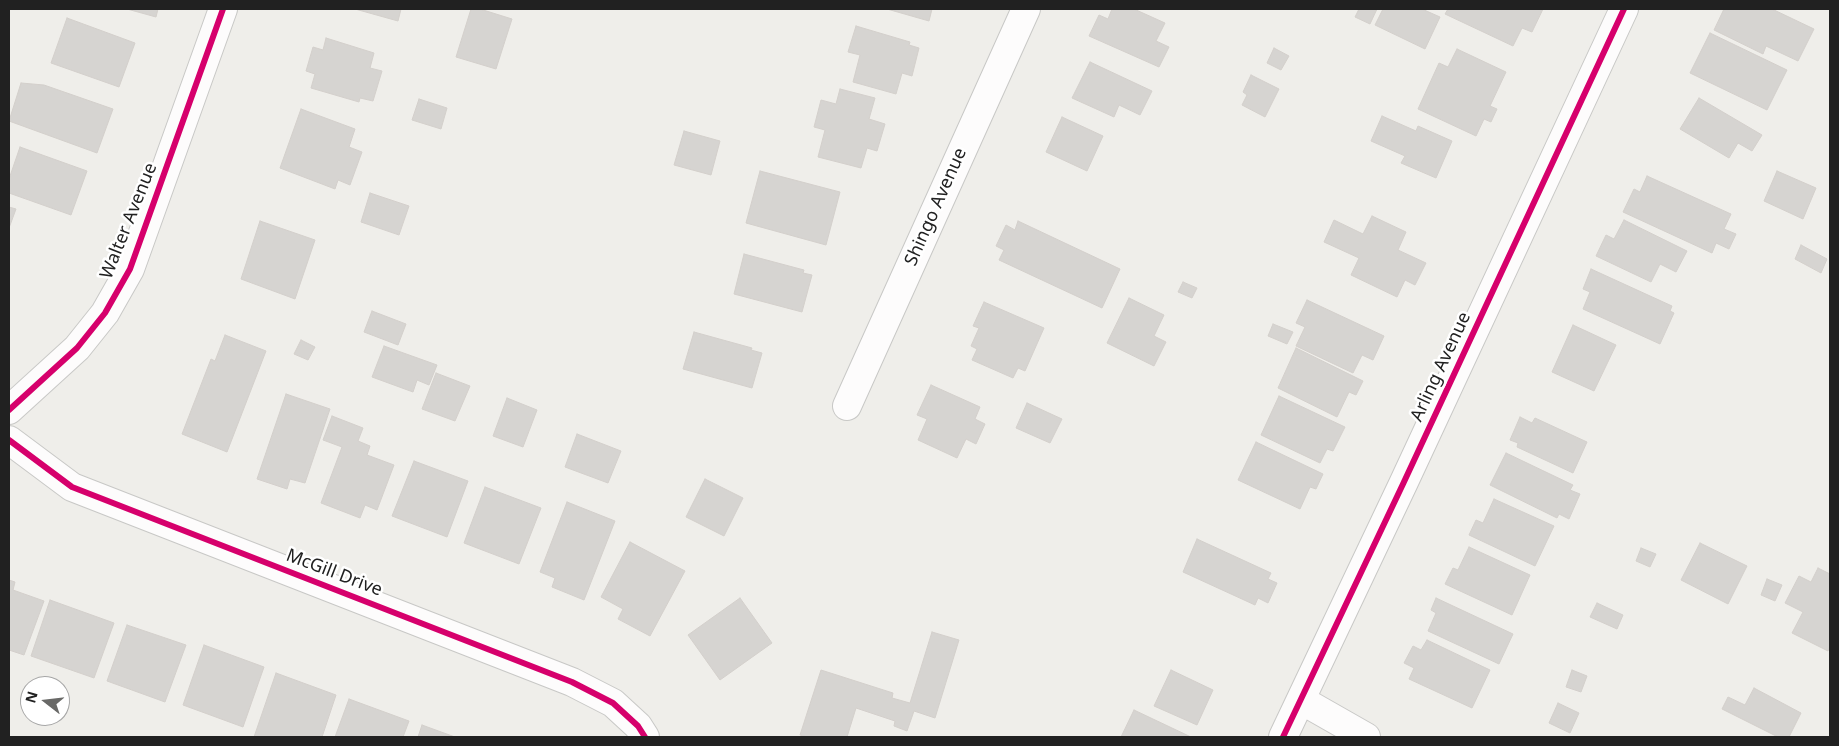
<!DOCTYPE html>
<style>
body{margin:0}
#map{position:relative;width:1839px;height:746px;overflow:hidden;background:#efeeea;font-family:"Noto Sans",sans-serif}
canvas{display:block}
.frame{position:absolute;inset:0;border:10px solid #212121;pointer-events:none}
.north{position:absolute;left:20px;top:676px;width:50px;height:50px;box-sizing:border-box;background:#fff;border:1px solid #a6a6a6;border-radius:50%;rotate:286deg;font-size:14px;font-weight:700;line-height:20px;text-align:center;color:#212121}
.north::after{content:'';display:block;margin:auto;width:18px;height:22px;background:#696967;clip-path:polygon(50% 0,100% 100%,50% 72%,0 100%)}
</style>
<div id="map">
<canvas width="1839" height="746"></canvas>
<div class="frame"></div>
<div class="north">N</div>
</div>
<script>
const context = document.querySelector('canvas').getContext('2d');
context.lineJoin = 'round';
function paint(path, color) { context.fillStyle = color; context.fill(path, 'evenodd'); }
const poly = rows => new Path2D(rows.map(r => 'M' + r).join(''));
function strokePath(path, color, width, dash) { context.strokeStyle = color; context.lineWidth = width; context.lineCap = dash ? 'butt' : 'round'; context.setLineDash(dash || []); context.stroke(path); }
function label(font, color, halo, rows, align = 'center') {
  context.font = font + ' "Noto Sans",sans-serif'; context.lineWidth = 5; context.setLineDash([]); context.textBaseline = 'middle'; context.strokeStyle = halo; context.fillStyle = color; for (const [text, x, y, turn = 0] of rows) {
    context.save(); context.translate(x, y); context.rotate((+turn || 0) * Math.PI / 180); context.textAlign = isNaN(turn) ? turn : align; if (halo) context.strokeText(text, 0, 0); context.fillText(text, 0, 0); context.restore();
  }
}
const building = poly([
 [127,9,158,9,156,17,127,9],
 [355,9,401,9,398,21,355,9],
 [471,9,480,9,512,19,496,69,456,57,471,9],
 [887,9,932,9,929,21,887,9],
 [1112,9,1134,9,1165,23,1156,41,1169,47,1159,67,1089,36,1099,15,1108,19,1112,9],
 [1359,9,1377,9,1370,24,1355,17,1359,9],
 [1383,9,1422,9,1440,17,1425,49,1375,25,1383,9],
 [1448,9,1543,9,1532,32,1522,28,1513,46,1445,14,1448,9],
 [1724,9,1772,9,1814,29,1798,61,1766,46,1763,54,1714,30,1724,9],
 [67,18,135,43,119,87,51,63,67,18],
 [856,26,910,42,909,45,919,48,912,76,902,73,896,94,853,82,860,55,848,52,856,26],
 [1710,33,1787,70,1767,110,1690,73,1710,33],
 [326,38,374,53,370,68,382,71,373,101,360,98,359,102,311,88,315,74,306,71,313,47,323,50,326,38],
 [1274,48,1289,56,1281,70,1267,63,1274,48],
 [1457,49,1506,72,1490,106,1497,109,1491,122,1484,119,1476,136,1418,109,1439,63,1448,67,1457,49],
 [1090,62,1152,91,1140,115,1119,105,1114,117,1072,98,1090,62],
 [1251,75,1279,89,1265,117,1242,105,1247,95,1243,92,1251,75],
 [21,83,44,85,113,109,97,153,9,121,21,83],
 [840,89,875,98,869,119,885,124,877,151,867,148,861,168,818,157,825,130,814,127,821,100,836,104,840,89],
 [1699,98,1762,135,1752,151,1738,143,1729,158,1680,129,1699,98],
 [419,99,447,108,441,129,412,120,419,99],
 [301,109,355,129,349,147,362,152,350,185,338,180,335,189,280,168,301,109],
 [1382,116,1416,131,1418,126,1452,141,1436,178,1401,163,1405,156,1371,141,1382,116],
 [1062,117,1103,136,1087,171,1046,152,1062,117],
 [684,131,720,141,711,175,674,165,684,131],
 [20,147,87,171,71,215,9,193,9,179,20,147],
 [760,171,840,192,826,245,746,223,760,171],
 [1777,171,1816,188,1803,219,1764,201,1777,171],
 [1647,176,1731,214,1724,229,1736,234,1729,249,1716,243,1712,253,1623,212,1634,189,1640,192,1647,176],
 [370,193,409,206,399,235,361,222,370,193],
 [9,207,16,209,9,228,9,207],
 [1372,216,1406,232,1398,250,1426,263,1415,285,1405,280,1397,297,1351,275,1359,258,1324,242,1334,220,1363,234,1372,216],
 [1624,220,1687,251,1676,272,1660,264,1651,282,1596,256,1606,235,1614,239,1624,220],
 [260,221,315,240,295,299,241,279,260,221],
 [1018,221,1120,269,1102,308,999,260,1004,250,996,246,1006,225,1015,230,1018,221],
 [1801,245,1827,259,1821,273,1795,259,1801,245],
 [744,254,804,270,803,273,812,275,802,312,734,294,744,254],
 [1591,269,1672,306,1670,311,1674,313,1660,344,1583,309,1590,292,1583,289,1591,269],
 [1183,282,1197,288,1192,298,1178,292,1183,282],
 [1129,298,1164,315,1154,336,1166,342,1154,366,1107,343,1129,298],
 [1307,300,1384,336,1373,360,1362,355,1353,373,1296,346,1305,327,1296,323,1307,300],
 [984,302,1044,328,1025,371,1018,368,1013,378,972,360,977,349,971,346,979,328,973,326,984,302],
 [372,311,406,324,398,345,364,332,372,311],
 [1273,324,1293,332,1287,344,1268,336,1273,324],
 [1573,325,1616,345,1594,391,1552,372,1573,325],
 [694,332,752,348,751,350,762,353,752,388,683,369,694,332],
 [225,335,266,351,227,452,182,434,211,359,215,361,225,335],
 [301,340,315,347,308,360,294,354,301,340],
 [384,346,437,365,429,385,417,380,413,392,372,377,384,346],
 [1296,348,1363,381,1356,395,1349,392,1337,417,1278,388,1296,348],
 [436,373,470,386,455,421,422,409,436,373],
 [931,385,980,407,975,419,985,424,976,444,966,439,957,458,918,440,927,419,917,415,931,385],
 [286,394,330,409,305,483,290,479,287,489,257,479,286,394],
 [1279,396,1345,427,1333,451,1327,449,1320,463,1261,435,1279,396],
 [507,398,537,410,523,447,493,436,507,398],
 [1027,403,1062,419,1050,443,1016,428,1027,403],
 [332,416,363,428,358,441,370,446,367,455,394,465,377,510,365,505,360,518,321,503,342,447,323,440,332,416],
 [1520,417,1532,423,1535,418,1587,442,1573,473,1517,447,1518,443,1510,440,1520,417],
 [577,434,621,451,608,483,565,467,577,434],
 [1256,442,1323,474,1316,489,1310,487,1300,509,1238,480,1256,442],
 [1506,453,1573,485,1570,490,1580,494,1569,519,1559,514,1557,518,1490,485,1506,453],
 [414,461,468,481,447,537,392,516,414,461],
 [705,479,743,498,724,536,686,517,705,479],
 [485,487,541,508,519,564,464,543,485,487],
 [1494,499,1554,526,1535,566,1469,535,1476,520,1483,523,1494,499],
 [567,502,615,521,584,600,552,587,555,578,540,572,567,502],
 [1197,539,1271,573,1268,579,1277,583,1268,603,1258,598,1255,605,1183,572,1197,539],
 [630,542,685,571,650,636,618,619,623,609,601,597,630,542],
 [1700,543,1747,566,1728,604,1681,580,1700,543],
 [1469,547,1530,575,1512,615,1445,584,1453,568,1458,570,1469,547],
 [1641,548,1656,554,1650,567,1636,561,1641,548],
 [1818,568,1830,574,1830,646,1828,651,1792,633,1803,612,1785,603,1799,576,1811,582,1818,568],
 [1767,579,1782,585,1775,601,1761,595,1767,579],
 [9,580,15,582,13,590,44,601,24,655,9,650,9,580],
 [740,598,772,643,720,680,688,635,740,598],
 [1436,598,1513,634,1499,664,1428,631,1436,613,1431,610,1436,598],
 [50,600,114,623,94,678,31,656,50,600],
 [1597,603,1623,615,1617,629,1590,617,1597,603],
 [127,625,186,645,165,702,107,681,127,625],
 [932,632,959,640,935,718,914,711,907,731,894,726,895,721,856,708,847,737,807,737,800,735,821,670,893,693,892,698,910,703,932,632],
 [1427,640,1490,670,1472,708,1409,679,1414,668,1404,663,1413,646,1421,650,1427,640],
 [204,645,264,667,243,727,183,705,204,645],
 [1171,670,1213,690,1197,725,1154,706,1171,670],
 [1572,670,1587,676,1581,692,1566,687,1572,670],
 [276,673,336,695,322,737,254,737,276,673],
 [1754,688,1801,713,1789,737,1778,737,1722,709,1728,697,1745,705,1754,688],
 [349,699,409,721,403,737,335,737,349,699],
 [1558,703,1579,713,1570,733,1549,723,1558,703],
 [1134,710,1191,737,1121,737,1134,710],
 [422,725,455,737,418,737,422,725]
]);
paint(building, '#d6d4d1');
strokePath(building, '#d3cfcb', 1);
const minor = poly([
 [847,406,1026,9],
 [9,410,77,348,105,313,130,269,223,9],
 [9,440,72,487,572,682,613,703,638,726,645,737],
 [1301,700,1366,737],
 [1283,737,1403,484,1624,9]
]);
strokePath(minor, '#c8c8c6', 30);
strokePath(minor, '#fdfcfc', 28);
strokePath(poly([
 [9,410,77,348,105,313,130,269,223,9],
 [9,440,72,487,572,682,613,703,638,726,645,737],
 [1283,737,1403,484,1624,9]
]), '#d6006c', 6);
label('18px', '#212121', '#fff', [
 ["Shingo Avenue",936,207,-66],
 ["Walter Avenue",129,221,-68],
 ["Arling Avenue",1441,367,-65],
 ["McGill Drive",334,573,21]
]);
</script>
